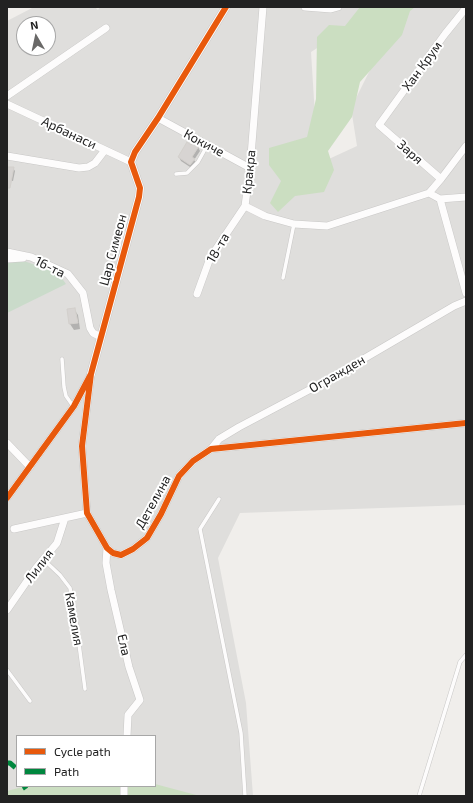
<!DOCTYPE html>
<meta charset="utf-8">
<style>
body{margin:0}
#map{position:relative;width:473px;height:803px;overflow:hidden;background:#f0eeeb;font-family:"Exo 2",sans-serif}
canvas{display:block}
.frame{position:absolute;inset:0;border:8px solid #222;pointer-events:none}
.legend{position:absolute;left:16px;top:735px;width:140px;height:52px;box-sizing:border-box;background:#fff;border:1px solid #a7a7a7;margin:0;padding:5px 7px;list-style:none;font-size:12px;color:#222}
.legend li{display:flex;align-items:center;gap:8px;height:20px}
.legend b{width:20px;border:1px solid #a7a7a7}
.north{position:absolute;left:16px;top:16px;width:40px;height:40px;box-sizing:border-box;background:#fff;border:1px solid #a7a7a7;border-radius:50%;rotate:351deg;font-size:11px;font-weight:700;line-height:16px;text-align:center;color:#222}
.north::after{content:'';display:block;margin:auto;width:14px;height:18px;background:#6a6968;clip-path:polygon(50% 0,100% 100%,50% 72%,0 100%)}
</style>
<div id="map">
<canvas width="473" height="803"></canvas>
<div class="frame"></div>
<ul class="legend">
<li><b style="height:5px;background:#e8590c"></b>Cycle path</li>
<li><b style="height:5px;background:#00873e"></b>Path</li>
</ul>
<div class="north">N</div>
</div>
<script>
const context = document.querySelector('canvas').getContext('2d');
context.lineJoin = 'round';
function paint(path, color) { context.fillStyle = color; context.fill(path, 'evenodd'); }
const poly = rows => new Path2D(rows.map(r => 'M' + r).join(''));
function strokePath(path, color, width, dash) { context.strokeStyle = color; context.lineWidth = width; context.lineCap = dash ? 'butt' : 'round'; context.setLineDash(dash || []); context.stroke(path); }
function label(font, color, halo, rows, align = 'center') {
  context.font = font + ' "Exo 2",sans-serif'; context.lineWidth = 4; context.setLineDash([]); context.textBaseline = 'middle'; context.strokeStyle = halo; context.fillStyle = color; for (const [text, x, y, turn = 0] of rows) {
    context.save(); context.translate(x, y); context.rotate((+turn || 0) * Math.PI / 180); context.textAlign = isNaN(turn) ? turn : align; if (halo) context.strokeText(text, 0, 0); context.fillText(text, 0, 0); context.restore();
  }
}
paint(poly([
 [34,7,95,7,98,10,100,7,374,7,367,16,311,52,318,164,357,146,351,108,391,28,411,7,466,7,466,505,240,513,218,558,246,703,253,796,7,796,7,21],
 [24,24,48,24,48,48,24,48],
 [17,736,155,736,155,786,17,786]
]), '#dfdedc');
paint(poly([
 [360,7,415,7,410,11,402,35,360,82,352,117,328,151,334,170,324,192,295,196,278,212,270,203,281,181,269,165,269,148,307,137,316,99,317,37,329,25,345,26],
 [155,784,200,796,7,796,7,791,26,786,155,786]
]), '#cbdec1');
paint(poly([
 [24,261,58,273,66,284,7,313,7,263]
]), '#cadbca');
paint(poly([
 [192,146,198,147,200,151,194,160,197,164,193,169,181,161,179,157],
 [7,168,13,168,15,171,13,181,7,180],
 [74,309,78,315,80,329,74,330,70,324,68,310]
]), '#0003');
const building = poly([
 [187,142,191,145,193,143,199,146,192,157,195,159,190,165,178,157,187,142],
 [7,167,14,167,10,188,7,188,7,167],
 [75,308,78,323,69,324,67,309,75,308]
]);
paint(building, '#d7d4d2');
strokePath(building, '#d3d0cc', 1);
const service = poly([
 [176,174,187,173,198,162,208,144],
 [283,278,294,224],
 [62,359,64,387,66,396,73,406],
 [219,499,200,529,241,733,245,796],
 [43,559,60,575,70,588,74,607,85,689],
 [7,670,30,701],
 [419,796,460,662,466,655]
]);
const minor = poly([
 [263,7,250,168,245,206,265,216,294,224,327,226,429,193,441,179,466,146],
 [305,7,331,9,338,7],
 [7,96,106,28],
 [7,104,131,162],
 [158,118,250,168],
 [7,156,79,168,88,167,95,163,105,150],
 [441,179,379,125,445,34,466,8],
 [429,193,440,199,466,197],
 [440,199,466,293],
 [7,252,31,257,68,274,83,293,90,328,93,333,101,337],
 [7,259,23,258],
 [197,294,210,258,245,206],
 [91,374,82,446,87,513,107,548,113,553,121,555,133,549,147,538,161,514,179,476,193,461,211,449,466,423],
 [7,443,30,467],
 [211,449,219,439,239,427,324,382,454,306,466,301],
 [7,498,74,406,89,378],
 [14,529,87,513],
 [107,548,106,563,111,590,129,667,140,700,128,715,127,736],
 [7,610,36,568,57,543,65,518],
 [124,796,124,786]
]);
const tertiary = poly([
 [91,374,139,197,140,188,131,162,135,152,158,118,226,7]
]);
strokePath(service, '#c9c8c7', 4.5);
strokePath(minor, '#c9c8c7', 8);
strokePath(tertiary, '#c9c8c7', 9);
strokePath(service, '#fdfcfc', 3.5);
strokePath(minor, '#fdfcfc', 7);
strokePath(tertiary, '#fdfcfc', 8);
strokePath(poly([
 [7,763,10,763,17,769],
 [24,786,26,789]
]), '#00873e', 5, [10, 5]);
strokePath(poly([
 [91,374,82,446,87,513,107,548,113,553,121,555,133,549,147,538,161,514,179,476,193,461,211,449,466,423],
 [7,498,74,406,91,374,139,197,140,188,131,162,135,152,158,118,226,7]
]), '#e8590c', 6);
label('13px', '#222', '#fff', [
 ["Хан Крум",422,66,-54],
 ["Арбанаси",69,133,25],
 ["Кокиче",204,143,28],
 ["Заря",410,152,41],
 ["Кракра",249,172,-84],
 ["18-та",218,248,-60],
 ["Цар Симеон",113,250,-75],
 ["16-та",50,267,26],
 ["Огражден",337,374,-30],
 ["Детелина",153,502,-61],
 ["Лилия",39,566,-53],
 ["Камелия",74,619,80],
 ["Ела",124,645,77]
]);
</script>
